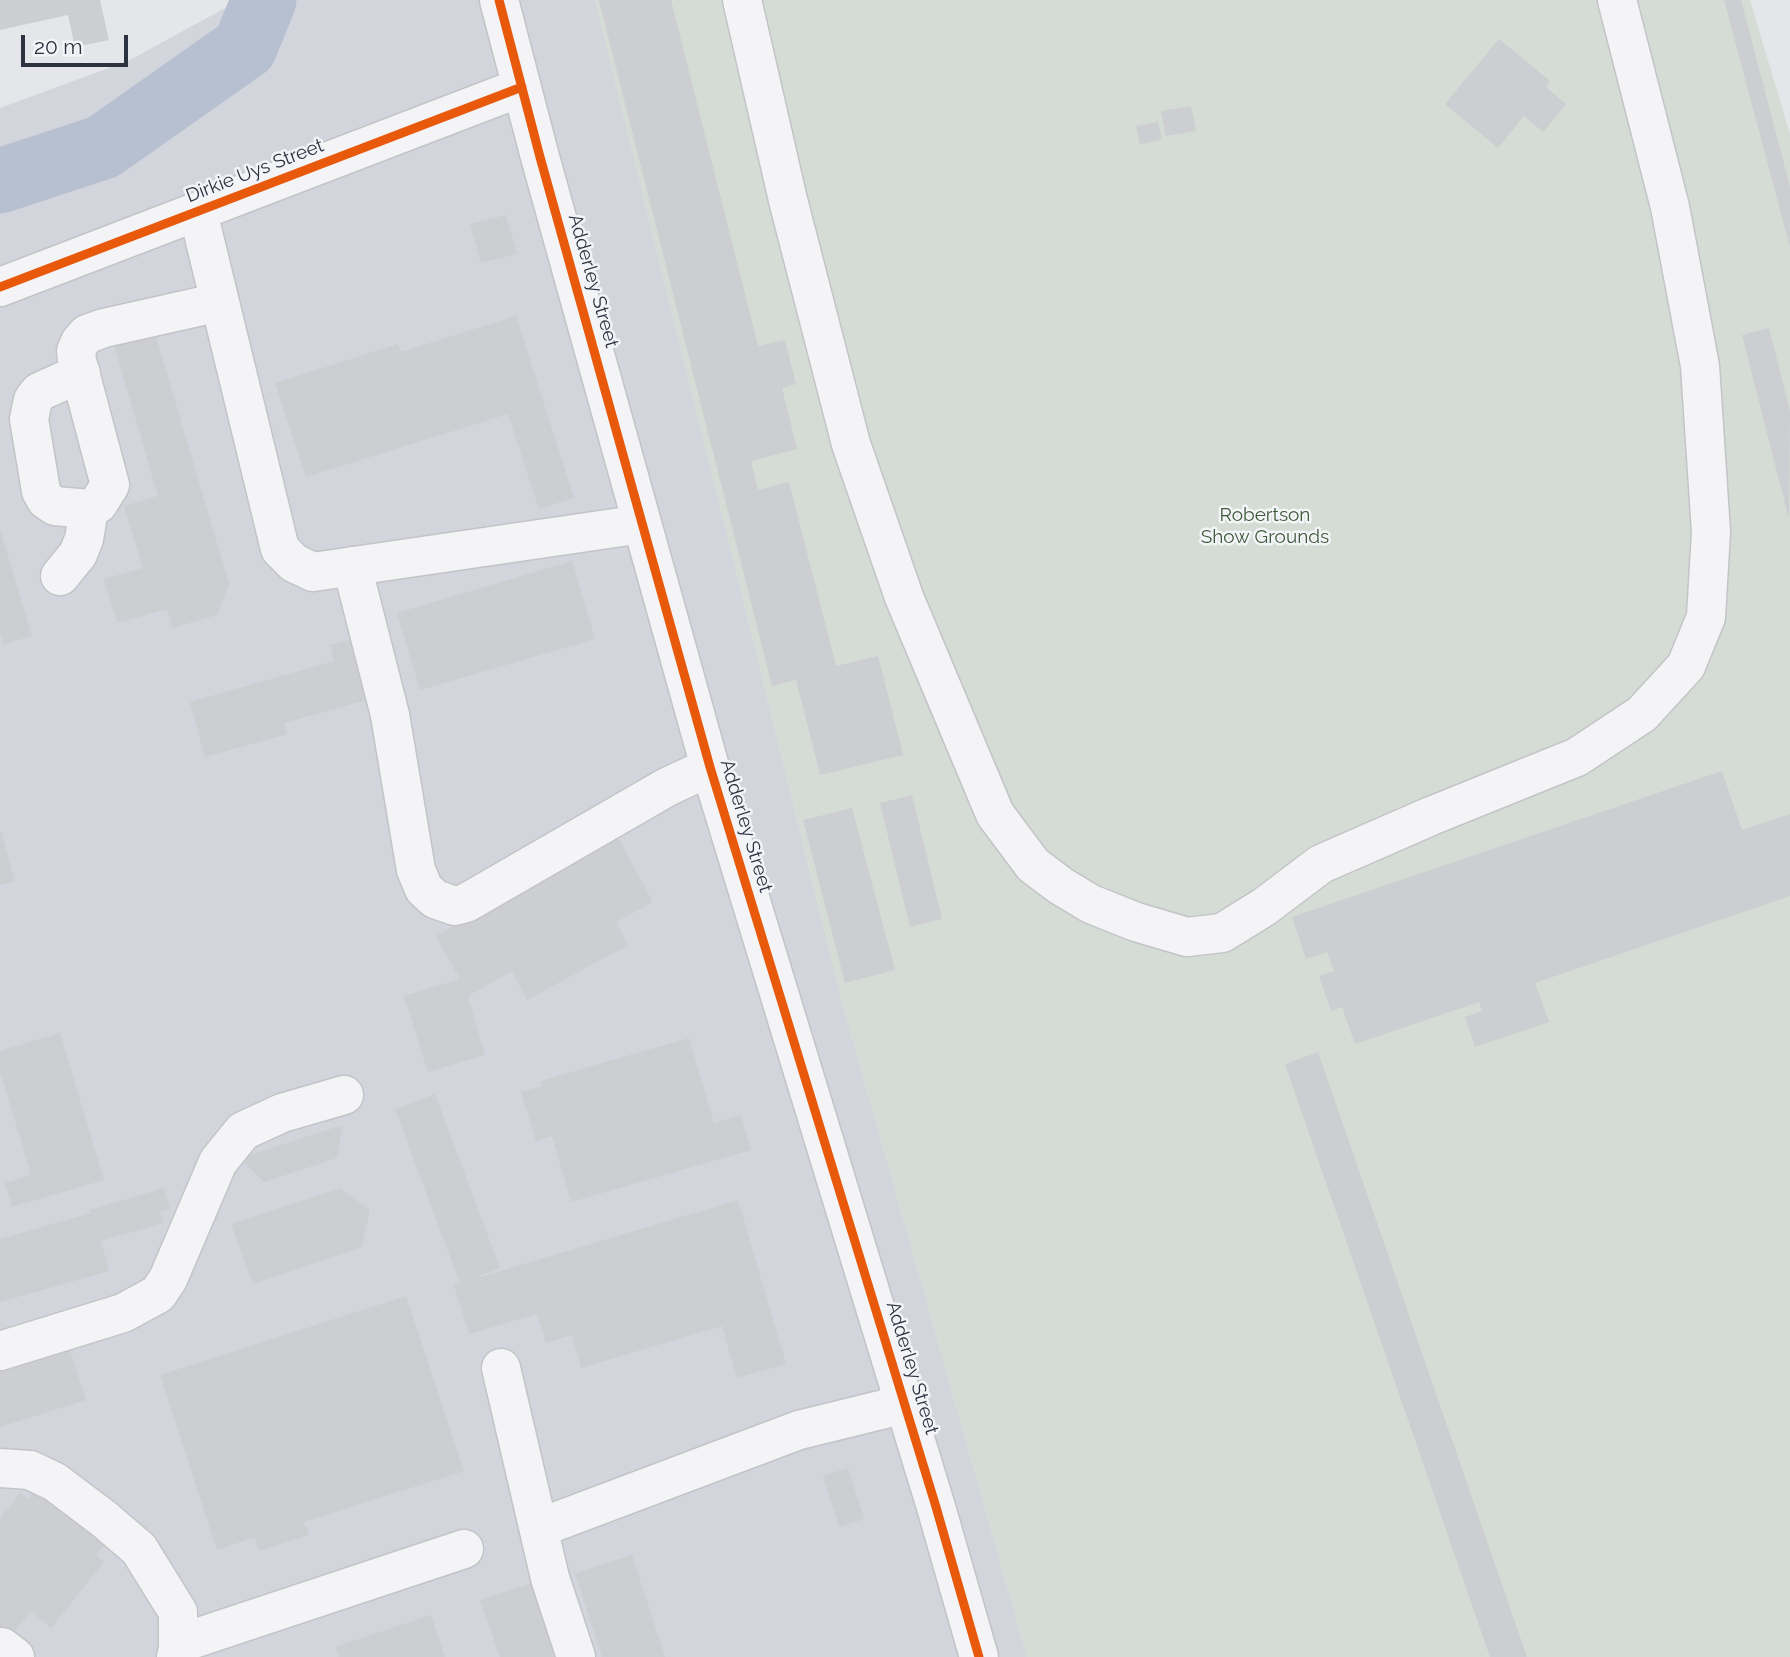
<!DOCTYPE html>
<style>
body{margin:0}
#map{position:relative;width:1790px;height:1657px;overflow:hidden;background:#e4e6e9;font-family:Raleway,sans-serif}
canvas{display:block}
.scale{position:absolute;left:21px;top:35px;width:107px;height:32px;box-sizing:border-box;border:4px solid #2d3241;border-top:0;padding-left:9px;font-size:21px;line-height:24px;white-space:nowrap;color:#2d3241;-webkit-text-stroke:5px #f3f4f7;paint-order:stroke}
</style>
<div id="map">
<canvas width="1790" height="1657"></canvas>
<div class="scale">20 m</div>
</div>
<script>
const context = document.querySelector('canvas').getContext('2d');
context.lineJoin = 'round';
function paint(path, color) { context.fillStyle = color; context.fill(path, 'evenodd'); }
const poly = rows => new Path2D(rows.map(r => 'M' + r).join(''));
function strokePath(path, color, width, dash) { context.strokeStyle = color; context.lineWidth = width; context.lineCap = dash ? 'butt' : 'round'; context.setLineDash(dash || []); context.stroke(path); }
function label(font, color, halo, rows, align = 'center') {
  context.font = font + ' Raleway,sans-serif'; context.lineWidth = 5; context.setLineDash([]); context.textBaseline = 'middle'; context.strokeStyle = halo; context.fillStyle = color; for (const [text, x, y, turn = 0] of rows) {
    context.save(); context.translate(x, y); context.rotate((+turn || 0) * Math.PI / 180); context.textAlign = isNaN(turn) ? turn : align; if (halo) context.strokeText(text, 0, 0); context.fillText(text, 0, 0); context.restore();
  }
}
paint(poly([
 [240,0,595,0,843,1005,1027,1657,0,1657,0,108,128,61]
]), '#d3d5dc');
paint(poly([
 [595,0,1750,0,1790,134,1790,1657,1027,1657,843,1005]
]), '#d4dcd5');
strokePath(poly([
 [0,181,103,147,245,47,264,0]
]), '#b6c0d0', 65);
paint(poly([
 [0,0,100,0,109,40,75,47,68,15,0,30],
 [599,0,671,0,758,346,785,340,796,384,782,388,797,449,751,461,758,490,789,482,836,666,878,656,903,755,820,775,796,680,772,686],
 [1724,0,1741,0,1790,187,1790,247],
 [1499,39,1550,81,1546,87,1566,104,1543,132,1524,116,1498,148,1445,104],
 [1191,106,1196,131,1166,136,1161,111],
 [1158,122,1162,140,1140,144,1136,126],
 [506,215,517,254,481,263,470,224],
 [516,316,574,498,539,509,508,414,306,477,275,383,398,344,401,352],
 [153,326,229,584,217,615,172,628,167,609,117,623,104,579,143,568,124,506,158,496,112,338],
 [1769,328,1790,411,1789,519,1742,335],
 [0,529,32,636,4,644,0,632],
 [572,561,595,639,420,690,397,613],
 [363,636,381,696,284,723,287,734,205,757,190,702,334,661,330,645],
 [1722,771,1742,830,1790,814,1790,896,1535,983,1549,1022,1475,1047,1465,1017,1482,1011,1479,1002,1355,1044,1342,1007,1331,1011,1319,976,1334,971,1327,952,1306,959,1292,917],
 [912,795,942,919,910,927,880,803],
 [852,808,895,970,845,983,803,820],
 [1,831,15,881,0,885,0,832],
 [618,838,653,902,616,922,628,945,527,1000,512,971,468,996,485,1055,428,1072,404,996,460,979,436,936],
 [60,1033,104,1180,12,1207,5,1183,31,1175,0,1071,0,1051],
 [689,1038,714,1123,741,1115,751,1150,571,1202,552,1136,536,1141,521,1092,542,1086,540,1081],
 [1318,1052,1527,1657,1490,1657,1285,1064],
 [435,1094,500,1268,467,1281,738,1200,786,1364,737,1378,722,1326,581,1368,572,1335,546,1343,537,1314,469,1334,454,1285,460,1283,395,1109],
 [343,1125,337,1158,264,1182,240,1158],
 [164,1188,170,1210,160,1212,163,1223,101,1241,109,1271,0,1302,0,1239,91,1213,90,1210],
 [340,1188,370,1210,362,1247,253,1284,231,1224],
 [406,1296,464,1471,304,1522,309,1535,259,1551,255,1537,217,1550,160,1375],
 [66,1338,86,1400,0,1427,0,1358],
 [848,1468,864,1519,839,1527,823,1476],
 [36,1489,105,1544,96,1555,104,1562,51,1628,31,1611,0,1650,0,1519,20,1493,28,1499],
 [632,1555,665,1657,602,1657,575,1573],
 [532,1583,558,1657,500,1657,480,1600],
 [431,1615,445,1657,339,1657,335,1647]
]), '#cdced1');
const minor = poly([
 [499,0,540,157,710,767,936,1507,979,1657],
 [742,0,788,200,851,444,904,597,995,814,1033,865,1061,886,1091,904,1136,922,1187,937,1222,933,1264,907,1321,864,1431,816,1577,757,1642,714,1686,666,1706,617,1711,532,1700,366,1670,207,1617,0],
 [198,212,280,549,294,563,313,572,642,524],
 [0,287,522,87],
 [81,373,39,392,33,400,29,419,41,491,46,500,55,506,89,509],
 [352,566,390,715,416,870,424,889,435,899,455,906,466,903,667,787,710,767],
 [60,576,78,554,84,539,89,509,98,504,110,485,77,361,76,351,80,342,87,334,104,328,220,302],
 [0,1351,123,1313,158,1294,168,1279,218,1162,243,1131,282,1113,344,1095],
 [501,1368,550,1578,576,1657],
 [0,1468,30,1470,55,1482,104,1519,139,1549,178,1612,178,1649,176,1657],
 [539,1528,799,1430,905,1404],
 [178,1644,464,1549],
 [2,1647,15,1657]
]);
strokePath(minor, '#c3c4c7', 41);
strokePath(minor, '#f4f4f6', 38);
strokePath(poly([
 [499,0,540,157,710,767,936,1507,979,1657],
 [0,287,522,87]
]), '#e8590c', 9);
label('19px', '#2d3241', '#f3f4f7', [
 ["Dirkie Uys Street",255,171,-21],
 ["Adderley Street",593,281,74],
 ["Adderley Street",746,826,73],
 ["Adderley Street",912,1368,73]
]);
label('19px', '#3e5b3b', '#f3f4f7', [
 ["Robertson",1265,515],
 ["Show Grounds",1265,537]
]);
</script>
